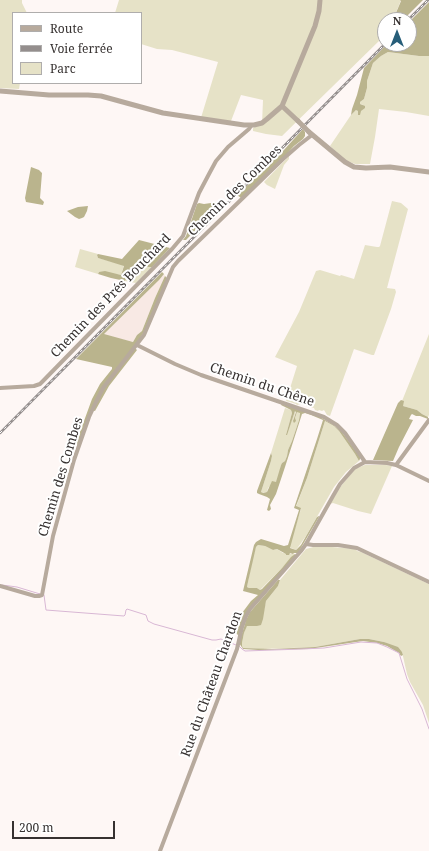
<!DOCTYPE html>
<meta charset="utf-8">
<style>
body{margin:0}
#map{position:relative;width:429px;height:851px;overflow:hidden;background:#fef7f5;font-family:"Noto Serif",serif}
canvas{display:block}
.legend{position:absolute;left:12px;top:12px;width:130px;height:72px;box-sizing:border-box;background:#fff;border:1px solid #afadac;margin:0;padding:5px 7px;list-style:none;font-size:12px;color:#363130}
.legend li{display:flex;align-items:center;gap:8px;height:20px}
.legend b{width:20px;border:1px solid #afadac}
.north{position:absolute;left:377px;top:12px;width:40px;height:40px;box-sizing:border-box;background:#fff;border:1px solid #afadac;border-radius:50%;rotate:0deg;font-size:11px;font-weight:700;line-height:16px;text-align:center;color:#363130}
.north::after{content:'';display:block;margin:auto;width:14px;height:18px;background:#275e79;clip-path:polygon(50% 0,100% 100%,50% 72%,0 100%)}
.scale{position:absolute;left:12px;top:821px;width:103px;height:18px;box-sizing:border-box;border:2px solid #363130;border-top:0;padding-left:5px;font-size:12px;line-height:14px;white-space:nowrap;color:#363130;-webkit-text-stroke:3px #fff;paint-order:stroke}
</style>
<div id="map">
<canvas width="429" height="851"></canvas>
<ul class="legend">
<li><b style="height:5px;background:#b7aa9d"></b>Route</li>
<li><b style="height:5px;background:#948e8d"></b>Voie ferrée</li>
<li><b style="height:11px;background:#e6e2c7"></b>Parc</li>
</ul>
<div class="north">N</div>
<div class="scale">200 m</div>
</div>
<script>
const context = document.querySelector('canvas').getContext('2d');
context.lineJoin = 'round';
function paint(path, color) { context.fillStyle = color; context.fill(path, 'evenodd'); }
const poly = rows => new Path2D(rows.map(r => 'M' + r).join(''));
function strokePath(path, color, width, dash) { context.strokeStyle = color; context.lineWidth = width; context.lineCap = dash ? 'butt' : 'round'; context.setLineDash(dash || []); context.stroke(path); }
function label(font, color, halo, rows, align = 'center') {
  context.font = font + ' "Noto Serif",serif'; context.lineWidth = 4; context.setLineDash([]); context.textBaseline = 'middle'; context.strokeStyle = halo; context.fillStyle = color; for (const [text, x, y, turn = 0] of rows) {
    context.save(); context.translate(x, y); context.rotate((+turn || 0) * Math.PI / 180); context.textAlign = isNaN(turn) ? turn : align; if (halo) context.strokeText(text, 0, 0); context.fillText(text, 0, 0); context.restore();
  }
}
paint(poly([
 [164,274,165,276,164,279,155,298,142,331,137,335,133,342,103,335]
]), '#f8e9e4');
paint(poly([
 [0,0,22,0,22,3,27,13,13,13,13,83,20,83,19,89,0,88],
 [119,0,401,0,393,20,385,20,385,34,380,40,282,136,266,134,253,131,253,128,262,124,263,100,241,95,231,121,200,121,218,62,172,50,157,49,141,44,141,13,115,13],
 [388,52,419,56,429,56,429,116,406,112,379,109,375,137,370,164,355,164,345,160,330,146,351,115,356,110,361,111,363,105,360,104,360,102,364,99,367,88,367,81,373,63,381,56],
 [289,156,289,159,284,165,275,189,267,185,264,182],
 [392,201,401,203,408,209,387,288,395,289,396,292,391,309,374,355,372,355,354,349,330,416,327,415,324,410,322,411,319,410,318,411,315,410,314,408,301,404,297,405,296,404,290,402,286,401,297,366,275,357,299,312,316,271,320,270,340,276,341,275,354,279,365,245,377,247,379,247,380,246],
 [80,249,98,254,97,255,98,258,124,265,121,275,99,272,98,274,75,267],
 [130,267,152,267,136,283,125,281,129,273],
 [429,334,429,415,428,417,422,414,417,410,403,406,402,401],
 [285,408,291,410,292,413,286,435,295,411,296,411,293,421,295,418,297,412,300,412,299,420,292,441,288,450,287,456,285,461,282,463,281,465,278,480,276,482,274,482,268,488,267,492,262,493,261,492,271,461,272,456,271,453],
 [325,421,334,426,339,431,355,454,359,461,346,472,334,487,306,536,296,550,289,547,301,509,296,507,307,478],
 [365,465,386,465,392,466,371,514,358,511,333,503,330,504,341,486,355,469],
 [258,545,265,546,273,550,277,549,283,553,295,554,282,568,260,590,257,588,249,588,247,587,253,556,256,547],
 [317,546,332,547,356,549,357,551,361,552,429,584,429,723,423,705,410,682,407,674,402,652,384,642,369,639,360,639,315,647,263,649,243,648,242,646,242,643,244,633,247,625,257,626,264,610,266,601,278,586,280,580,306,549]
]), '#e6e2c7');
paint(poly([
 [400,0,423,0,403,20,393,20,401,1],
 [429,2,429,56,419,56,388,52,381,56,373,63,367,81,367,88,364,99,360,102,360,104,365,106,365,108,361,111,360,115,358,115,358,111,356,110,351,115,352,109,357,95,364,68,387,44,409,44,409,22],
 [303,129,305,132,305,136,303,139,294,146,286,155,241,198,237,195,283,151],
 [31,167,39,170,42,173,40,198,44,202,43,205,26,202,25,198],
 [218,202,219,203,219,206,186,240,183,240,186,236,197,204,199,203,204,204],
 [88,206,87,211,84,217,82,218,79,219,75,217,67,211,78,207],
 [139,240,170,248,152,267,130,267,129,273,125,281,111,278,98,274,99,272,105,271,121,275,124,266,98,258,97,255,98,254,122,259],
 [162,272,164,274,159,280,104,334,133,342,137,335,142,331,155,298,165,276,167,278,144,332,134,347,137,350,109,386,95,411,91,410,78,445,76,443,92,399,100,384,112,369,112,367,76,359],
 [401,400,404,401,403,406,417,410,422,414,428,417,428,419,420,416,416,416,412,414,411,415,409,419,413,420,399,447,393,461,373,460,398,403],
 [281,404,318,416,334,425,342,432,360,457,360,459,359,461,355,454,339,431,334,426,325,421,307,478,296,506,301,508,290,548,296,550,301,545,317,517,319,516,319,517,298,553,294,553,293,554,290,553,289,555,286,555,286,554,277,549,273,550,265,546,258,545,256,547,248,582,247,587,249,588,257,588,260,590,262,589,282,568,291,557,295,554,296,555,248,610,239,636,236,633,235,628,238,624,239,617,251,601,258,595,243,591,254,545,256,542,261,539,284,546,288,545,299,510,294,508,317,439,323,420,311,415,305,413,302,414,285,467,276,494,270,505,271,509,269,511,267,510,270,499,267,497,259,494,257,493,257,491,271,453,272,456,271,461,261,492,263,493,267,492,272,481,276,482,281,465,282,463,285,461,287,456,288,450,292,441,299,420,300,413,297,412,295,418,296,421,294,423,293,421,296,412,295,411,287,435,286,435,292,413,291,410,281,405],
 [278,580,280,580,278,586,266,601,263,619,261,625,257,626,247,626,244,633,242,643,242,646,243,648,272,649,315,647,360,639,369,639,384,642,398,647,402,652,403,655,401,656,399,653,387,646,377,643,363,641,309,649,258,650,243,649,239,643,245,624,246,620,250,612]
]), '#bab48d');
strokePath(poly([
 [2,585,17,587,40,594],
 [44,595,46,610,124,616,125,615,126,610,127,609,146,615,148,621,154,624,212,640,216,640,221,639,236,645],
 [239,646,242,649,245,651,302,649,324,648,361,642,377,643,387,647,399,653,407,679,422,709,429,729]
]), '#d8b7d4', 1);
strokePath(poly([
 [137,345,175,364,201,375,324,417,337,425,345,433,365,462],
 [0,388,34,386,40,384,42,382,172,249,183,236,199,193,209,174,216,161,228,147,249,129,251,126],
 [396,465,429,420],
 [306,544,313,545,338,545,357,548,429,582],
 [0,586,35,596,39,596,42,595,53,536,74,460,89,417,96,402,103,388,144,335,173,267,178,261,283,159,299,145,312,135],
 [160,851,237,649,242,627,246,616,250,609,301,551,306,544,333,496,340,484,354,468,365,462,387,463,396,465,429,481]
]), '#b7aa9d', 4);
strokePath(poly([
 [0,91,49,95,88,95,101,96,163,113,244,125,254,125,262,123,267,119,282,106,315,26,319,11,320,0],
 [282,106,298,121],
 [309,132,345,162,354,167,366,168,390,167,429,172]
]), '#b7aa9d', 5);
const rail = poly([
 [408,20,428,0],
 [0,433,385,44]
]);
strokePath(rail, '#948e8d', 2.5);
strokePath(rail, '#fff', 1, [3]);
strokePath(poly([
 [298,121,309,132]
]), '#b7aa9d', 5);
label('13px', '#363130', '#fff', [
 ["Chemin des Combes",235,191,-44],
 ["Chemin des Prés Bouchard",111,296,-46],
 ["Chemin du Chêne",262,385,19],
 ["Chemin des Combes",61,477,-73],
 ["Rue du Château Chardon",212,684,-70]
]);
</script>
